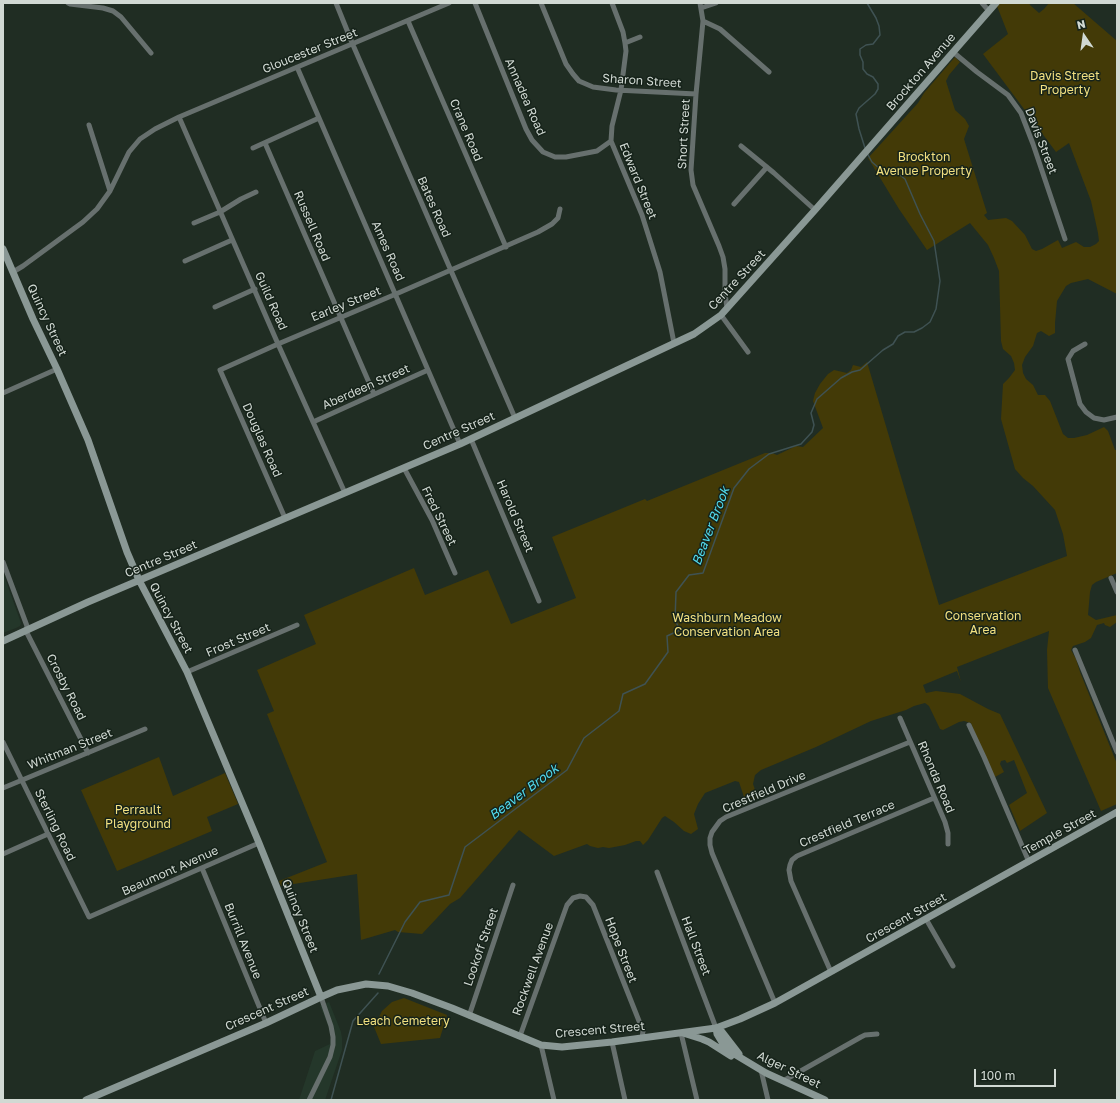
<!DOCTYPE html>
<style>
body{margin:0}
#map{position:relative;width:1120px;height:1103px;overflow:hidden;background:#202d23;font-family:"Golos Text",sans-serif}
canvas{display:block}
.frame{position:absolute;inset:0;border:4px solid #d1d9d3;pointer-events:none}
.north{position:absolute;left:1064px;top:16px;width:40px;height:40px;-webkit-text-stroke:3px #16231a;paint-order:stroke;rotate:347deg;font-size:11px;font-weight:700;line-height:16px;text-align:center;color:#d1d9d3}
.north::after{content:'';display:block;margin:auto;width:14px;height:18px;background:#d1d9d3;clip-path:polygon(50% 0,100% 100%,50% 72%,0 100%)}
.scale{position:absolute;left:974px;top:1069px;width:82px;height:18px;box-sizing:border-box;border:2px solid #d1d9d3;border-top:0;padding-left:5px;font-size:12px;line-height:14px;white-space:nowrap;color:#d1d9d3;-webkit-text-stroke:3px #16231a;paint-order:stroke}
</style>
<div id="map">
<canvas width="1120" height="1103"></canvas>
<div class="frame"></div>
<div class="north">N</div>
<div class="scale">100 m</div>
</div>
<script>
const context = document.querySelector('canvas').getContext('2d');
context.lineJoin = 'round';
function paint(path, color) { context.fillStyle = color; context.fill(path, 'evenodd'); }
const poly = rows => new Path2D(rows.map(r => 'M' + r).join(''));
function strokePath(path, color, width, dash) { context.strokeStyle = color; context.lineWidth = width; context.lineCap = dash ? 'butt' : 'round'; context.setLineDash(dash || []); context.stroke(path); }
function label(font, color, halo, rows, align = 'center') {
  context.font = font + ' "Golos Text",sans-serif'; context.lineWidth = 3; context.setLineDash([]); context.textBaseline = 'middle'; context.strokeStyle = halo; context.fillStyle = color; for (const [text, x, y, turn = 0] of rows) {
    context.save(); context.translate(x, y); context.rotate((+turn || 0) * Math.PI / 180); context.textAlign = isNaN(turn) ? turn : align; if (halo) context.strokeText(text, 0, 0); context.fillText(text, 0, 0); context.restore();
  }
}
paint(poly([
 [3,573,21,623,20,626,16,628,3,633],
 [329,1002,341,1032,342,1038,342,1050,325,1100,299,1100,315,1051,330,1044,331,1038,329,1028,320,1006]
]), '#24372a');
paint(poly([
 [999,3,1029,3,1030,5,1039,13,1044,9,1049,3,1073,3,1117,41,1117,294,1088,279,1071,283,1066,286,1057,301,1055,323,1055,333,1049,336,1041,331,1037,333,1033,346,1025,357,1022,365,1023,373,1026,379,1033,385,1038,395,1045,395,1050,401,1063,434,1068,438,1074,438,1087,435,1104,427,1108,431,1115,450,1117,450,1117,573,1096,582,1092,585,1090,592,1088,615,1096,620,1117,615,1117,622,1110,627,1105,625,1104,623,1097,625,1091,638,1085,642,1073,646,1071,650,1076,659,1080,672,1117,764,1117,804,1101,811,1048,688,1047,650,1049,631,957,667,961,682,957,671,923,685,926,693,936,691,960,694,988,709,1000,714,1047,813,1020,831,1009,805,1027,793,1014,760,1007,763,1005,760,1001,761,1000,764,1004,772,995,777,982,752,971,723,964,721,959,722,943,730,940,729,929,706,925,703,914,706,906,710,871,721,816,747,761,770,755,775,753,784,758,798,746,803,739,782,735,781,705,793,698,804,694,814,698,829,691,834,684,831,674,822,665,816,662,818,648,840,643,845,640,841,636,841,625,845,609,848,603,847,598,848,590,846,587,844,554,856,519,830,460,898,450,904,422,934,398,932,395,930,361,940,357,874,281,886,279,881,327,862,267,714,274,711,257,670,316,644,304,615,414,568,425,595,488,570,511,624,576,598,552,537,645,499,647,501,765,453,772,453,777,455,796,446,803,447,823,428,813,401,815,393,820,384,828,374,834,370,847,373,851,370,853,365,861,367,867,362,939,605,1067,556,1063,534,1055,510,1033,486,1023,478,1015,469,1001,419,1003,384,1009,378,1015,370,1014,363,1011,356,1003,349,1001,341,999,271,994,258,988,245,970,223,927,250,899,209,868,158,918,103,924,93,955,57,960,62,949,75,946,81,955,110,965,119,969,126,964,139,987,213,984,215,988,220,1006,218,1012,221,1025,235,1032,249,1036,251,1042,249,1058,240,1062,248,1076,242,1084,247,1090,247,1096,244,1099,241,1098,233,1091,201,1069,143,1056,152,983,54,1008,34,997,6],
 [159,757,173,796,225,773,238,804,207,817,212,831,117,871,81,790],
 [404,998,447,1015,440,1038,381,1044,374,1027,382,1011,392,1002]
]), '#433a07');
strokePath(poly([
 [865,148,859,129,856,114,859,108,875,94,878,89,878,84,873,77,867,74,863,69,863,62,860,55,860,49,866,45,873,44,880,35,879,26,876,18,867,3],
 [379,974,405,922,420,902,449,895,465,847,567,770,584,738,619,711,623,694,645,684,668,652,667,636,680,630,675,620,676,592,689,575,703,573,734,488,749,469,769,454,801,444,812,432,814,425,811,413,817,399,841,378,852,372,860,370,883,350,893,344,898,336,905,332,914,332,922,328,930,322,936,309,940,281,934,241,920,214,905,179,896,172,891,170,882,171,880,169,872,162,867,153],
 [331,1100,353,1021,378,993]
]), '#3f5253', 1.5);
strokePath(poly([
 [68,3,70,4,103,8,113,11,121,17,151,53],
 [336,3,353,45,515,418],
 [475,3,526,129,532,140,543,152,555,157,566,157,597,151,611,141],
 [541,3,566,64,573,74,579,81,593,87,616,90,696,94],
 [612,3,623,32,625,43,626,51,621,90,612,126,611,141,642,215,660,272,674,343],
 [700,3,703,21,696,94,691,170,693,185,719,246,723,257,725,269,725,293,727,308],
 [982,3,989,11],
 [701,8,716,3],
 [408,21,506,247],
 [703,21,720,29,769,72],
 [625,43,640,37],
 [953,52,977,72,1008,95,1021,113,1033,144,1065,239],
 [297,67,460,444],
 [179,117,278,344,345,493],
 [89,125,110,191],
 [265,143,374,394],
 [741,146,774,173,815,210],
 [253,148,319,118],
 [734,204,767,167],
 [194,223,220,212,241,199,256,192],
 [185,261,232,240],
 [13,272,23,266,83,222,97,209,110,191,129,152,140,139,155,129,179,117,449,3],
 [215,307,255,289],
 [721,315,748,352],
 [1085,344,1073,351,1068,359,1080,404,1086,412,1094,418,1104,420,1117,417],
 [3,393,57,369],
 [313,422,428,370],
 [471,439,539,601],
 [404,468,432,520,455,573],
 [285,518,220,370,278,344,396,294,538,232,552,224,558,218,560,209],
 [3,562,27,626,26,631,88,753],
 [1111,578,1117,592],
 [1075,650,1117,752],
 [187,672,297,625],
 [900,718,945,822,948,833,948,844],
 [969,725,984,757,1029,862],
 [3,742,89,917,259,843],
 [3,788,145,729],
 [3,854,48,834],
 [202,868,266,1023],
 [657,872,716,1028],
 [926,919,953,966],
 [831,972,791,881,789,870,790,865,792,860,797,856,934,798],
 [775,1003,712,853,710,845,710,838,712,832,720,821,726,817,910,742],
 [469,1016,513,885],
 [681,1033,697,1100],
 [520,1036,567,905,573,898,580,896,586,897,593,905,643,1031,642,1038],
 [612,1042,625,1100],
 [541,1045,554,1100],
 [761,1070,768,1100],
 [783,1081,861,1037,865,1035,877,1034],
 [309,1100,330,1057,333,1045,333,1037,331,1026,321,997]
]), '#67706e', 5);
strokePath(poly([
 [3,249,33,319,57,369,88,440,127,552,139,580,187,672,259,843,321,997],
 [3,641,88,602,460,444,694,334,721,315,815,210,996,3],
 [716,1028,717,1034,723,1044,731,1052,766,1073,825,1100],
 [716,1028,722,1032,739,1054],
 [683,1033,702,1039,709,1042,731,1056],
 [86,1100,266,1023,321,997,337,990,366,984,388,986,412,993,452,1008,541,1045,562,1047,612,1042,716,1028,740,1019,775,1003,1117,812]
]), '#8a9895', 7);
label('12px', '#d1d9d3', '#16231a', [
 ["Gloucester Street",310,51,-22],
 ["Brockton Avenue",921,72,-49],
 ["Sharon Street",642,81,4],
 ["Annadea Road",525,97,66],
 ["Crane Road",466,130,67],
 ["Short Street",684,134,-87],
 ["Davis Street",1041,141,69],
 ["Edward Street",638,181,68],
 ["Bates Road",434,207,66],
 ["Russell Road",312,226,67],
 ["Ames Road",388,251,66],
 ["Centre Street",737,280,-47],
 ["Guild Road",271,301,66],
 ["Earley Street",346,304,-22],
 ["Quincy Street",47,320,65],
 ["Aberdeen Street",366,387,-24],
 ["Centre Street",459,431,-24],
 ["Douglas Road",262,440,66],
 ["Fred Street",439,516,64],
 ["Harold Street",515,516,67],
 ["Centre Street",161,559,-23],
 ["Quincy Street",171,618,62],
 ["Frost Street",238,640,-23],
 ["Crosby Road",66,687,63],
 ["Whitman Street",70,749,-22],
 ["Rhonda Road",936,777,67],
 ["Crestfield Drive",764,792,-23],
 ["Crestfield Terrace",847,824,-23],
 ["Sterling Road",55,825,64],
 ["Temple Street",1060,832,-29],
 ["Beaumont Avenue",170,871,-24],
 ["Quincy Street",300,916,68],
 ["Crescent Street",906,918,-29],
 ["Burrill Avenue",243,941,68],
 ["Hall Street",696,946,69],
 ["Lookoff Street",481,947,-71],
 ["Hope Street",621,950,69],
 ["Rockwell Avenue",533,969,-70],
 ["Crescent Street",267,1009,-24],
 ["Crescent Street",600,1030,-5],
 ["Alger Street",789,1070,26]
]);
label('12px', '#f2e080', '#16231a', [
 ["Davis Street",1065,76],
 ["Property",1065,90],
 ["Brockton",924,157],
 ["Avenue Property",924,171],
 ["Conservation",983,616],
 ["Area",983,630],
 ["Washburn Meadow",727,618],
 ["Conservation Area",727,632],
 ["Perrault",138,810],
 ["Playground",138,824],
 ["Leach Cemetery",403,1021]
]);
label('italic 13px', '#52daed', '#16231a', [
 ["Beaver Brook",711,526,-69],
 ["Beaver Brook",524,792,-37]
]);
</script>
